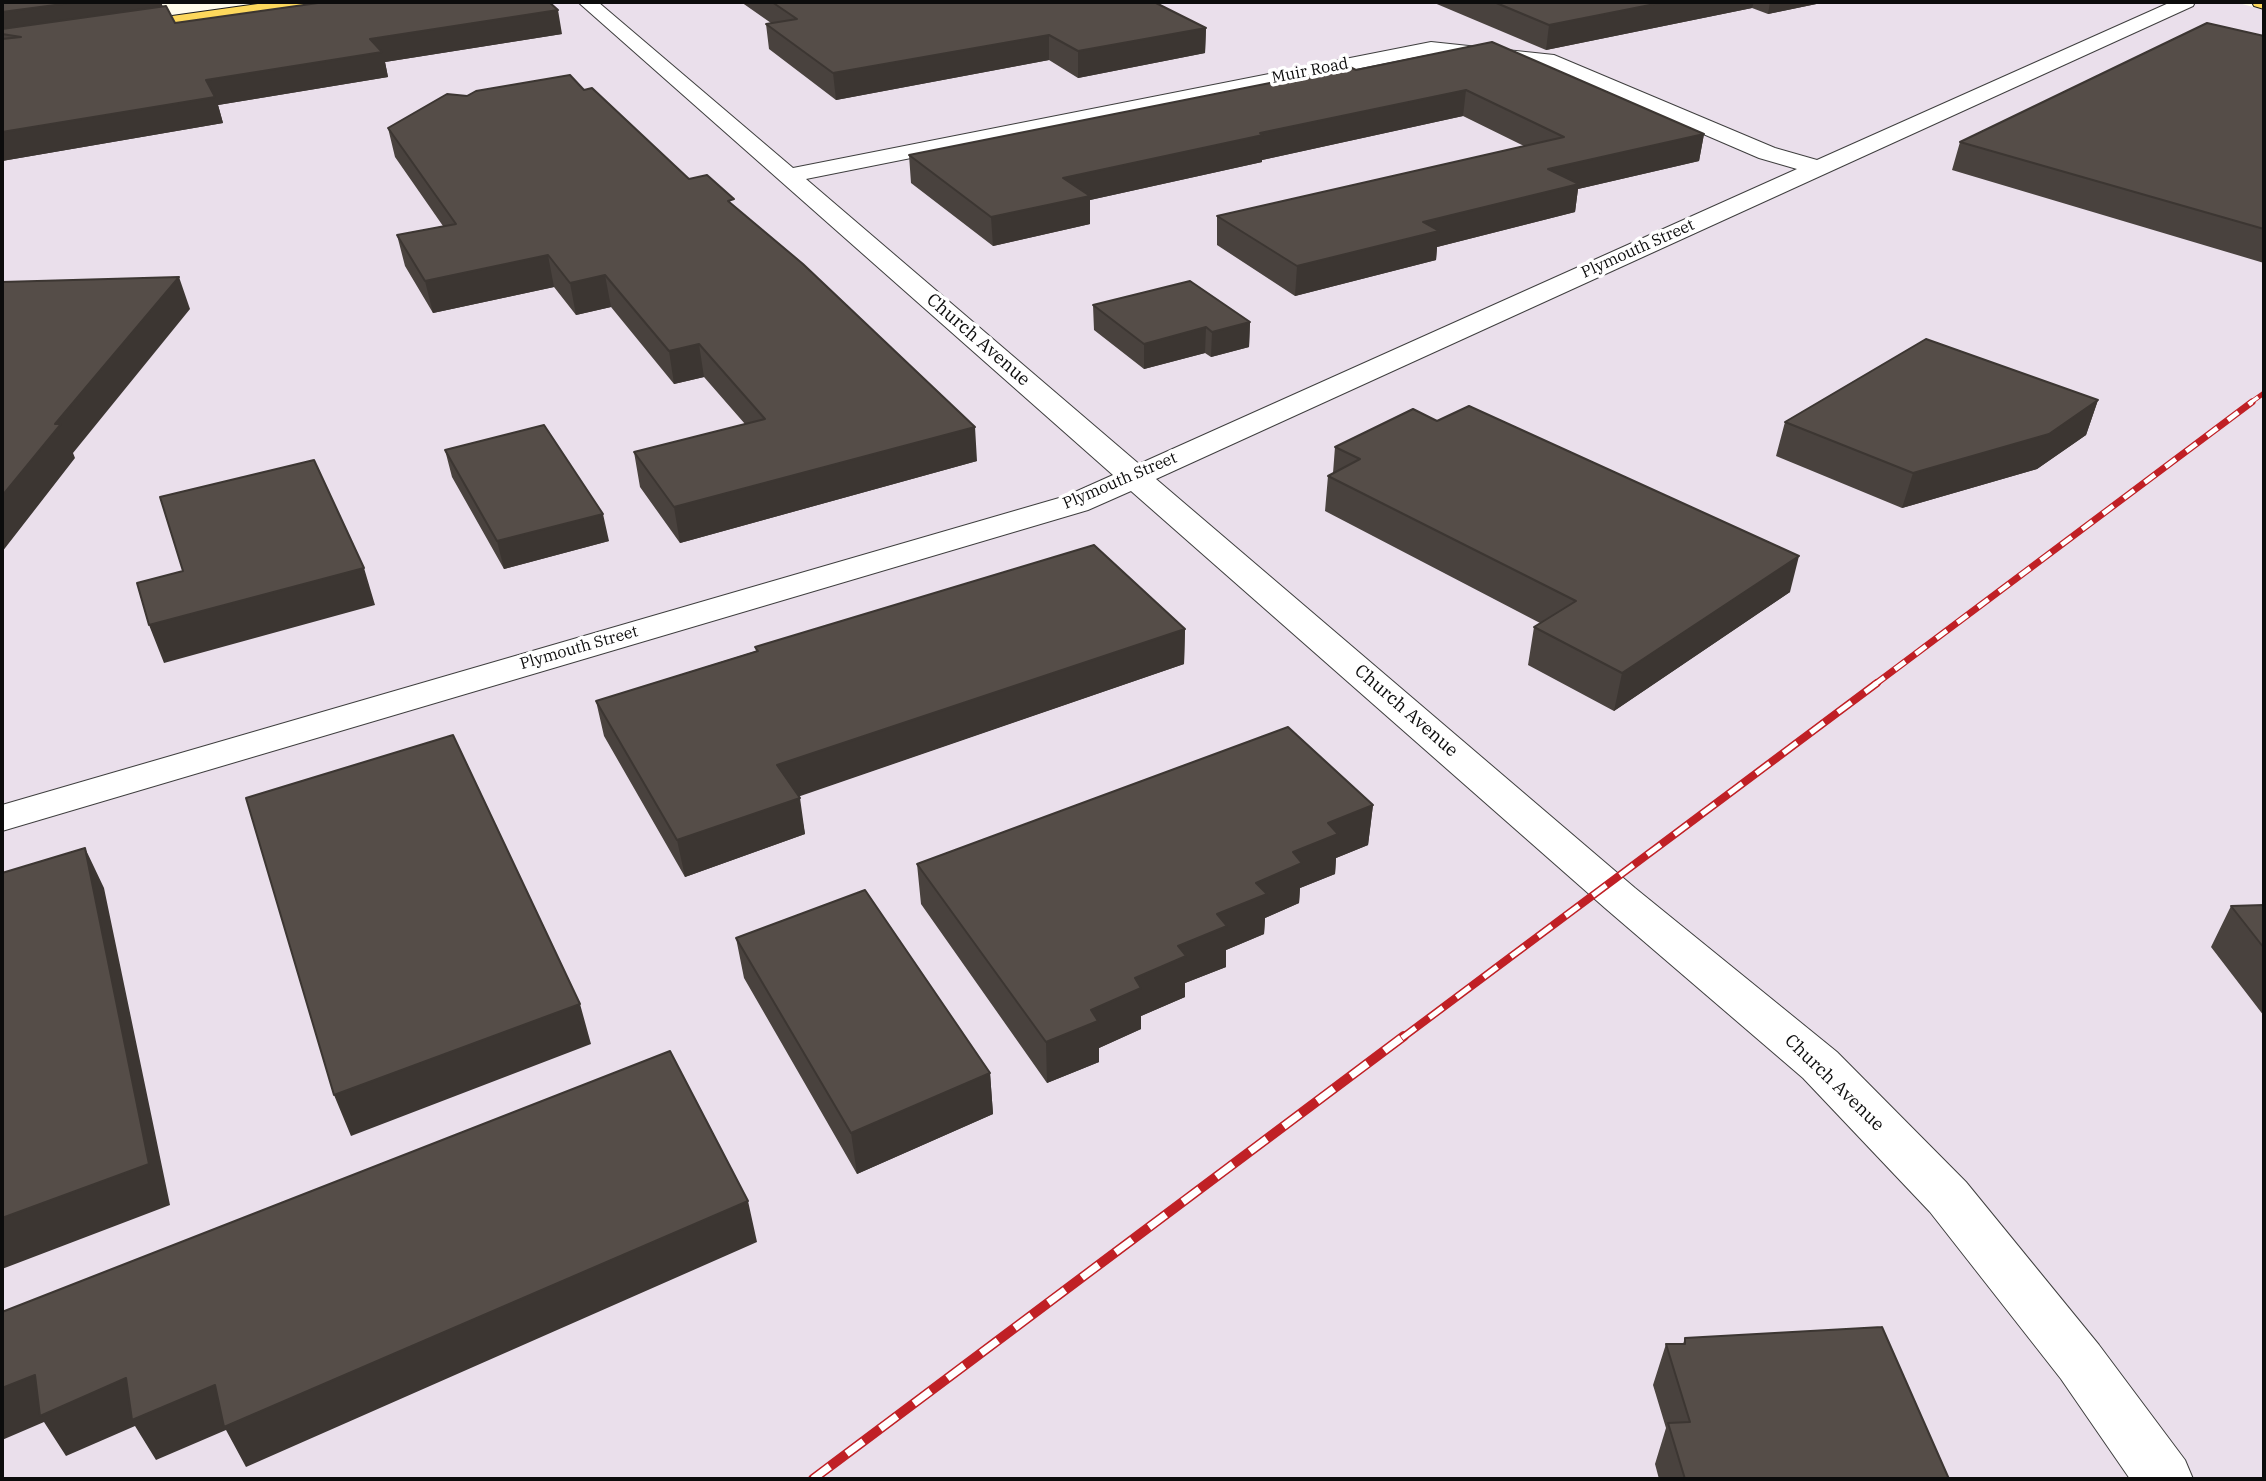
<!DOCTYPE html>
<style>
body{margin:0}
#map{position:relative;width:2266px;height:1481px;overflow:hidden;background:#fffbea;font-family:"IBM Plex Serif",serif}
canvas{display:block}
.frame{position:absolute;inset:0;border:4px solid #0c0c0c;pointer-events:none}
</style>
<div id="map">
<canvas width="2266" height="1481"></canvas>
<div class="frame"></div>
</div>
<script>
const context = document.querySelector('canvas').getContext('2d');
context.lineJoin = 'round';
function paint(path, color) { context.fillStyle = color; context.fill(path, 'evenodd'); }
const poly = rows => new Path2D(rows.map(r => 'M' + r).join(''));
function strokePath(path, color, width, dash) { context.strokeStyle = color; context.lineWidth = width; context.lineCap = dash ? 'butt' : 'round'; context.setLineDash(dash || []); context.stroke(path); }
function label(font, color, halo, rows, align = 'center') {
  context.font = font + ' "IBM Plex Serif",serif'; context.lineWidth = 7; context.setLineDash([]); context.textBaseline = 'middle'; context.strokeStyle = halo; context.fillStyle = color; for (const [text, x, y, turn = 0] of rows) {
    context.save(); context.translate(x, y); context.rotate((+turn || 0) * Math.PI / 180); context.textAlign = isNaN(turn) ? turn : align; if (halo) context.strokeText(text, 0, 0); context.fillText(text, 0, 0); context.restore();
  }
}
paint(poly([
 [374,2,2235,2,2264,10,2264,1479,2,1479,2,57]
]), '#eadfeb');
const minor = poly([
 [578,2,598,2,793,168,1431,42,1554,55,1775,148,1817,160,2171,2,2195,2,2193,6,1156,479,1635,888,1837,1052,1966,1182,2099,1345,2185,1460,2193,1479,2130,1479,2061,1379,1930,1212,1803,1078,1605,908,1131,491,1088,510,2,831,2,805,1066,496,1113,475,578,2],
 [1431,54,1543,65,1759,158,1797,169,1139,464,806,179,1431,54]
]);
const major = poly([
 [272,2,319,2,310,8,122,35,112,29,122,23,272,2],
 [2252,2,2264,2,2264,9,2254,6,2252,2]
]);
strokePath(minor, '#3f3f3f', 2);
strokePath(major, '#1d1d1d', 2);
paint(minor, '#fff');
paint(major, '#fdd85c');
const railFar3 = poly([
 [2250,403,2264,393]
]);
const railFar2 = poly([
 [1874,685,2252,402]
]);
const railFar1 = poly([
 [1402,1038,1877,683]
]);
const rail = poly([
 [813,1479,1404,1036]
]);
strokePath(railFar3, '#c02025', 5);
strokePath(railFar2, '#c02025', 7);
strokePath(railFar1, '#c02025', 8);
strokePath(rail, '#c02025', 10);
strokePath(railFar3, '#fff', 3.5, [10]);
strokePath(railFar2, '#fff', 4.5, [13]);
strokePath(railFar1, '#fff', 5, [17]);
strokePath(rail, '#fff', 7, [21]);
paint(poly([
 [2,2,161,2,163,7,175,23,562,34,385,62,388,77,218,105,223,123,2,161],
 [741,2,1154,2,1206,28,1205,53,1078,78,1049,60,836,100,769,49,766,24,771,23],
 [1432,2,1826,2,1768,14,1752,8,1546,50],
 [2264,36,2264,263,1952,170,1960,142],
 [1356,70,1704,134,1699,161,1578,189,1575,212,1437,247,1436,260,1295,296,1217,245,1217,216,1524,146,1463,116,1262,160,1262,162,1090,200,1090,224,993,246,911,183,909,155],
 [584,90,689,179,734,206,977,461,680,543,640,487,634,452,745,424,704,377,674,384,611,307,576,315,554,287,433,313,405,266,397,235,443,226,395,157,388,128,467,96],
 [1093,305,1250,322,1249,347,1211,357,1205,353,1144,369,1094,330],
 [2098,400,2086,435,2037,469,1902,508,1776,456,1785,422],
 [1437,421,1790,592,1614,711,1528,665,1534,627,1540,623,1325,511,1328,476,1333,473,1335,447],
 [445,450,609,541,504,569,452,477],
 [1185,629,1184,664,798,796,805,834,685,877,604,736,596,701,756,651,755,647],
 [1373,805,1368,845,1336,858,1335,874,1300,888,1299,903,1265,918,1264,934,1226,950,1226,967,1185,983,1185,997,1141,1016,1141,1029,1099,1048,1099,1062,1047,1083,921,904,917,864],
 [2264,905,2264,1016,2211,947,2231,906],
 [736,938,990,1073,993,1114,857,1174,744,978],
 [1685,1338,1949,1479,1659,1479,1655,1464,1666,1428,1653,1385,1666,1344,1683,1344]
]), '#49423e');
paint(poly([
 [78,2,161,2,165,14,2,34,2,12],
 [1665,2,1754,2,1752,8,1546,50,1549,25],
 [1770,2,1826,2,1768,14],
 [558,10,562,34,385,62,388,77,218,105,223,123,2,161,2,132,370,39],
 [1206,28,1205,53,1078,78,1078,51],
 [1049,35,1049,60,836,100,833,73],
 [1466,90,1463,116,1262,160,1262,162,1090,200,1090,224,993,246,991,217,1063,178,1260,133],
 [1704,134,1699,161,1578,189,1575,212,1437,247,1436,260,1295,296,1297,266,1423,222,1548,169],
 [548,255,554,287,433,313,425,281],
 [605,275,611,307,576,315,570,283],
 [179,277,190,309,73,453,75,458,2,552,2,496,55,424],
 [1250,322,1249,347,1211,357,1212,332],
 [1206,327,1205,353,1144,369,1144,344],
 [699,344,704,377,674,384,669,351],
 [2098,400,2086,435,2037,469,1902,508,1913,473],
 [975,427,977,461,680,543,674,507],
 [603,514,609,541,504,569,497,541],
 [1799,556,1790,592,1614,711,1622,673],
 [364,568,375,605,164,663,149,625],
 [1185,629,1184,664,783,802,777,765],
 [800,798,805,834,685,877,677,840],
 [1373,805,1368,845,1336,858,1335,874,1300,888,1299,903,1265,918,1264,934,1226,950,1226,967,1185,983,1185,997,1141,1016,1141,1029,1099,1048,1099,1062,1047,1083,1046,1042,1091,1010,1178,946,1328,823],
 [85,848,104,888,170,1205,2,1269,2,1218],
 [580,1004,591,1044,351,1136,334,1095],
 [990,1073,993,1114,857,1174,851,1133],
 [748,1201,757,1242,246,1467,226,1430,156,1460,135,1426,66,1456,44,1422,2,1440,2,1388,35,1375,126,1378,215,1385]
]), '#3c3632');
const building = poly([
 [2,2,78,2,2,12,2,2],
 [325,2,549,2,558,10,370,39,382,52,206,80,215,97,2,132,2,39,21,37,2,34,2,29,166,6,175,23,325,2],
 [772,2,1154,2,1206,28,1078,51,1049,35,833,73,766,24,797,19,772,2],
 [1494,2,1665,2,1549,25,1494,2],
 [2207,23,2264,36,2264,229,1960,142,2207,23],
 [1492,42,1704,134,1548,169,1579,184,1423,222,1439,231,1297,266,1217,216,1564,137,1466,90,1260,133,1263,135,1063,178,1090,196,991,217,909,155,1350,67,1356,70,1492,42],
 [570,75,584,90,592,88,689,179,707,175,734,199,728,201,803,264,975,427,674,507,634,452,765,419,699,344,669,351,605,275,570,283,548,255,425,281,397,235,456,224,388,128,447,94,467,96,476,91,570,75],
 [179,277,55,424,61,424,2,496,2,282,179,277],
 [1190,281,1250,322,1212,332,1206,327,1144,344,1093,305,1190,281],
 [1926,339,2098,400,2049,434,1913,473,1785,422,1926,339],
 [1469,406,1799,556,1622,673,1534,627,1576,601,1328,476,1360,459,1335,447,1413,409,1437,421,1469,406],
 [544,425,603,514,497,541,445,450,544,425],
 [314,460,364,568,149,625,137,583,183,571,160,497,314,460],
 [1094,545,1185,629,777,765,800,798,677,840,596,701,758,651,755,647,1094,545],
 [1288,727,1373,805,1328,823,1338,834,1293,852,1302,863,1256,883,1267,894,1217,914,1227,926,1178,946,1186,956,1135,978,1141,988,1091,1010,1098,1021,1046,1042,917,864,1288,727],
 [453,735,580,1004,334,1095,246,798,453,735],
 [85,848,149,1164,2,1218,2,873,85,848],
 [865,890,990,1073,851,1133,736,938,865,890],
 [2264,905,2264,948,2231,906,2264,905],
 [670,1051,748,1201,224,1427,215,1385,132,1420,126,1378,40,1416,35,1375,2,1388,2,1312,670,1051],
 [1882,1327,1949,1479,1685,1479,1668,1423,1690,1422,1666,1344,1685,1344,1685,1338,1882,1327]
]);
paint(building, '#554d48');
strokePath(building, '#3c3632', 2);
label('16px', '#0c0c0c', '#fff', [
 ["Muir Road",1310,71,-11],
 ["Plymouth Street",1638,249,-24],
 ["Plymouth Street",1120,481,-23],
 ["Plymouth Street",579,648,-16]
]);
label('18px', '#0c0c0c', '#fff', [
 ["Church Avenue",978,340,41],
 ["Church Avenue",1406,711,41],
 ["Church Avenue",1834,1083,44]
]);
</script>
